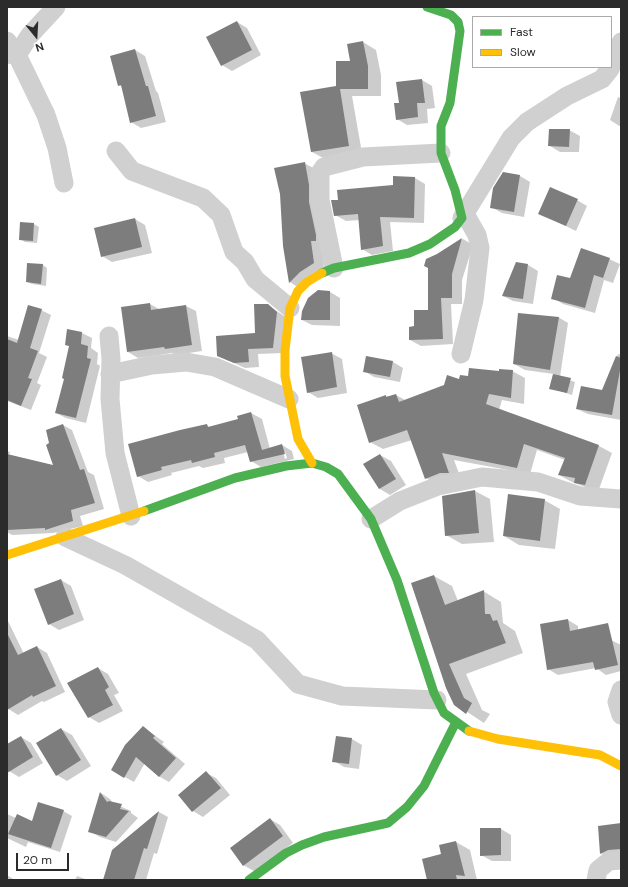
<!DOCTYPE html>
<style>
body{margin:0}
#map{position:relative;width:628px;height:887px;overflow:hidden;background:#fff;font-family:"DM Sans",sans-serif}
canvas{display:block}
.frame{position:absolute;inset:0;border:8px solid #2b2b2b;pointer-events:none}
.legend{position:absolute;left:472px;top:16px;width:140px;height:52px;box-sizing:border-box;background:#fff;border:1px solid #aaa;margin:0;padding:5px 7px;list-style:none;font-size:12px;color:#2b2b2b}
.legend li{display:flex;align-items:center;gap:8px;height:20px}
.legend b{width:20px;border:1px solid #aaa}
.north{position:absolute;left:16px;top:16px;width:40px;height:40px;-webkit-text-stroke:3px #fff;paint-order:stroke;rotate:162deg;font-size:11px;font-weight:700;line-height:16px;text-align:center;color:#2b2b2b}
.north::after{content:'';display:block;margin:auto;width:14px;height:18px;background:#2b2b2b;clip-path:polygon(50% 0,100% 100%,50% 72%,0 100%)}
.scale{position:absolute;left:16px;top:853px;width:53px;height:18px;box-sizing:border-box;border:2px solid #2b2b2b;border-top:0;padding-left:5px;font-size:12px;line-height:14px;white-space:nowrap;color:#2b2b2b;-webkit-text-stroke:3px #fff;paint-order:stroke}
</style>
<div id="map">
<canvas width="628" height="887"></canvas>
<div class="frame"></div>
<ul class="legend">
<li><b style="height:5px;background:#4caf50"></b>Fast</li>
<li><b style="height:5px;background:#ffc107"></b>Slow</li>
</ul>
<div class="north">N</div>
<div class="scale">20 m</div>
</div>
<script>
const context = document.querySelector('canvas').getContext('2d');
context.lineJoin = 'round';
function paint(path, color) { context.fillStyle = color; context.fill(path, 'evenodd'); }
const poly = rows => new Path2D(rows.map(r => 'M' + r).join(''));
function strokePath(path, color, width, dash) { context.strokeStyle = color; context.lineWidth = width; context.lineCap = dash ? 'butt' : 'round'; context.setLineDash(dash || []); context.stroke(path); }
paint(poly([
 [237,22,247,28,261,55,232,71,222,65],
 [363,42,376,50,381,75,381,96,352,96,362,153,325,159,312,152,337,87,351,62,348,45],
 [135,50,145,56,156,91,158,93,166,122,141,128,131,122,122,87,119,85],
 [422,80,432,86,435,108,427,109,428,123,407,125,397,119,400,104,397,83],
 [618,97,621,98,621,127,610,120],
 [569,130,580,136,579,152,560,152,550,146],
 [304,163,315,169,324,269,299,288,290,282],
 [504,173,520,176,530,182,524,217,502,213,491,207],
 [394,177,415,178,425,184,424,223,390,222,393,251,372,255,362,249,360,220,346,221,335,215,339,201,394,186],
 [577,200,587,206,576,231,539,213],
 [135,219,145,225,152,253,112,262,102,256],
 [34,224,39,227,37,243,25,242,20,239],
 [463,239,473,245,462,280,462,304,451,304,453,344,421,346,410,340,415,327,429,311,429,268,427,260],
 [609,259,620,264,613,283,604,280,595,313,563,304,553,298,570,279],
 [43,265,47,268,46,286,32,284,27,282],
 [528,265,538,271,533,304,513,301,503,296],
 [330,292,340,298,340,326,312,325,302,320],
 [150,304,159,309,186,306,196,311,202,351,176,355,172,353,138,358,128,352],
 [268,305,287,318,283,353,258,354,259,367,245,368,218,356,256,334],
 [41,310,51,315,39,353,47,357,37,383,41,385,31,410,7,401,7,336,19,340],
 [558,317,568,323,560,377,575,382,572,395,550,388,554,374,525,370,514,364],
 [82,333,92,338,91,348,98,353,97,364,100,366,86,423,66,418,56,413,65,379,70,347,66,344],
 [331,353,342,359,347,393,318,398,308,392],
 [618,354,621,355,621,420,588,414,577,409,603,391],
 [393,362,403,368,400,382,374,377,364,371],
 [512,371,525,378,524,404,502,400,499,410,599,446,612,453,598,492,572,482,559,475,565,460,537,450,530,474,454,460,461,479,439,485,426,478,412,440,383,449,370,442,358,405,386,396,389,397,396,395,405,400,460,380],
 [251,413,262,419,270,449,282,445,292,451,294,459,261,467,251,461,248,452,224,458,225,463,203,468,199,466,171,473,172,475,148,482,138,476,207,426,210,427,239,420,238,416],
 [283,452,285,452,287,458,285,459],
 [63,425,72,430,88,472,94,475,104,509,80,516,83,526,53,533,12,535,7,532,7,451,10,452,9,455,55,466,50,444],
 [380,455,391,461,406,485,390,495,380,489,365,465],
 [475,491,490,499,494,542,462,544,446,535,443,497],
 [544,500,560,509,555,549,519,545,504,536],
 [434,576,452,586,458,601,483,591,501,602,503,623,515,631,523,653,466,674,482,710,490,714,484,723,455,704],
 [61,580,71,586,84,620,59,630,49,624],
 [7,619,24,654,37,647,47,653,65,692,44,702,42,701,18,715,7,708],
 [568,620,578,626,578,630,611,640,621,645,621,671,606,675,596,668,558,675,548,669],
 [98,668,108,674,119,693,114,695,123,711,99,723,89,717,68,684],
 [143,727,164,742,162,744,185,764,169,782,160,777,145,763,134,782,112,770],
 [61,729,72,735,91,766,67,781,57,775],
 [21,737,31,743,43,763,19,777,9,771,7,768,7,745],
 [352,739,362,745,359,769,344,767,334,761],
 [206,773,216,778,230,795,203,817,193,811],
 [101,793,110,799,113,803,131,811,131,813,138,818,116,842,100,837,89,831],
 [63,811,72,816,60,852,28,842,26,847,7,838,7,814,16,818,32,822],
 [159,812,168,817,157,854,154,853,146,880,104,880,113,850],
 [270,819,280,825,293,843,254,871,243,865],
 [621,824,621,856,613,860,601,853],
 [501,829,511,835,511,861,492,861,481,855],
 [456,842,470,850,477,880,428,880,442,855],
 [7,875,13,879,13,880,7,880],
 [77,876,88,880,75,880]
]), '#0003');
paint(poly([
 [237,21,252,50,221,66,206,37],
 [363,41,368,66,368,89,340,89,349,146,311,152,300,92,336,86,336,61,350,61,347,44],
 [135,49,146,86,148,86,156,116,130,123,121,85,118,86,110,56],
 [422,79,425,103,417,103,418,117,396,120,394,103,399,103,396,82],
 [549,129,570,129,569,147,548,146],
 [305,162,309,185,309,202,316,235,316,241,311,241,314,263,300,272,289,283,283,246,280,194,274,168],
 [503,172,520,175,514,212,490,208,493,188],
 [393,176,415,177,414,218,380,217,383,246,361,250,358,214,334,216,331,200,338,200,337,190,393,185],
 [550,187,578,199,566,226,538,214],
 [135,218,142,247,101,257,94,228],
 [20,222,34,223,33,241,19,240],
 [462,238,452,274,452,298,441,298,443,339,409,340,409,327,414,326,414,310,428,310,428,268,424,266,426,259,437,254],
 [581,248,610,258,603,278,594,275,585,308,551,299,557,275,570,278],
 [516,262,528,264,523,299,502,296],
 [27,263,43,264,41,284,26,282],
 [318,290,330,291,330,320,301,320,302,311,308,298],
 [150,303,151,310,186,305,192,345,165,349,164,347,127,352,121,307],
 [254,304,268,304,277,312,273,348,248,349,249,362,234,363,217,356,216,336,255,333],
 [28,305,42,309,30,348,38,351,28,378,32,379,21,406,7,400,7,339,17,343],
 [518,313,559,317,550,370,513,364],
 [67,329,82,332,81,344,88,346,87,358,91,359,76,418,55,413,64,379,62,378,69,346,65,345],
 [332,352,337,387,307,393,301,357],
 [366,356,393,361,390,377,363,372],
 [616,356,621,358,621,365,612,415,576,409,581,386,602,390],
 [469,368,499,371,499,369,513,370,511,398,489,394,486,404,599,445,585,485,574,483,575,478,558,475,565,458,524,444,517,468,442,453,449,473,440,473,425,479,407,430,369,443,357,405,386,395,386,397,396,394,399,402,444,385,447,375,459,379,460,375,468,376],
 [553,374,571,378,567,393,549,389],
 [251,412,262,450,282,444,285,454,250,462,245,445,214,453,215,457,192,463,191,460,161,467,162,470,137,477,128,444,180,430,207,424,208,427,238,419,237,416],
 [63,424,80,470,84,469,95,503,71,510,73,521,45,530,45,528,7,530,7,454,53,465,46,445,49,443,46,430],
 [380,454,396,479,379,489,363,464],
 [475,490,479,533,445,536,442,496],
 [508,494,545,499,540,541,503,536],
 [434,575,445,605,484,590,485,614,490,614,493,621,497,620,506,643,449,664,464,698,472,703,466,714,454,705,446,688,411,583],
 [61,579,74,614,48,625,34,589],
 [568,619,570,631,608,623,618,665,595,670,593,662,547,670,540,624],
 [7,633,18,655,37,646,56,686,33,697,32,695,7,710],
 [98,667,109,687,105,690,113,705,88,718,67,683],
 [143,726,155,736,153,738,176,758,159,777,136,757,124,778,111,770,125,745],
 [61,728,81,760,56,776,36,743],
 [21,736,33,757,7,773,7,744],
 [336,736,352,738,349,764,332,762],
 [206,771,221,788,192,812,178,795],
 [100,792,107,802,109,801,122,804,120,809,129,811,106,837,88,832],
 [38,802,64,810,51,848,8,834,17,814,32,821],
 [159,811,147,849,144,848,134,880,103,880,112,850],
 [270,818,283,836,243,866,230,848],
 [621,823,621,849,608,850,600,854,598,826],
 [480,828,501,828,501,855,480,856],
 [456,841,465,876,456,875,457,880,427,880,422,859,441,854,439,845]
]), '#7d7d7d');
strokePath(poly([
 [7,41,17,55,46,115,57,148,64,183],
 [7,54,17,55,30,35,56,7],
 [116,151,132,171,203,198,221,215,234,252,245,262,255,279,290,308],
 [462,218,511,138,527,122,567,96,602,79,610,69,621,42],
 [334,268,320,200,320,173,324,167,363,157,441,153],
 [109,336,111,359,110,399,115,453,131,516],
 [461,354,474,300,480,248,477,235,465,214],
 [110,374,152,365,186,362,215,367,289,399],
 [371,519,400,501,438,486,482,477,538,482,580,496,621,499],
 [65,537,125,565,257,640,298,684,342,696,437,700],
 [621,690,617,702,621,715],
 [596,880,598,870,609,861,621,860]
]), '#d0d0d0', 19);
strokePath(poly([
 [322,273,334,268,409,253,430,244,455,227,462,218,455,190,441,153,441,126,450,103,460,31,458,22,451,15,427,7],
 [144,511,235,478,286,466,312,463,326,467,338,474,371,519,397,580,434,693,444,713,469,731],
 [249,880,286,853,302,845,324,837,388,823,407,807,424,786,456,722]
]), '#4caf50', 9);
strokePath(poly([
 [312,463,298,439,285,376,285,350,290,308,298,291,307,282,322,273],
 [7,555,144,511],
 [469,731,498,739,600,755,621,766]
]), '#ffc107', 9);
</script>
